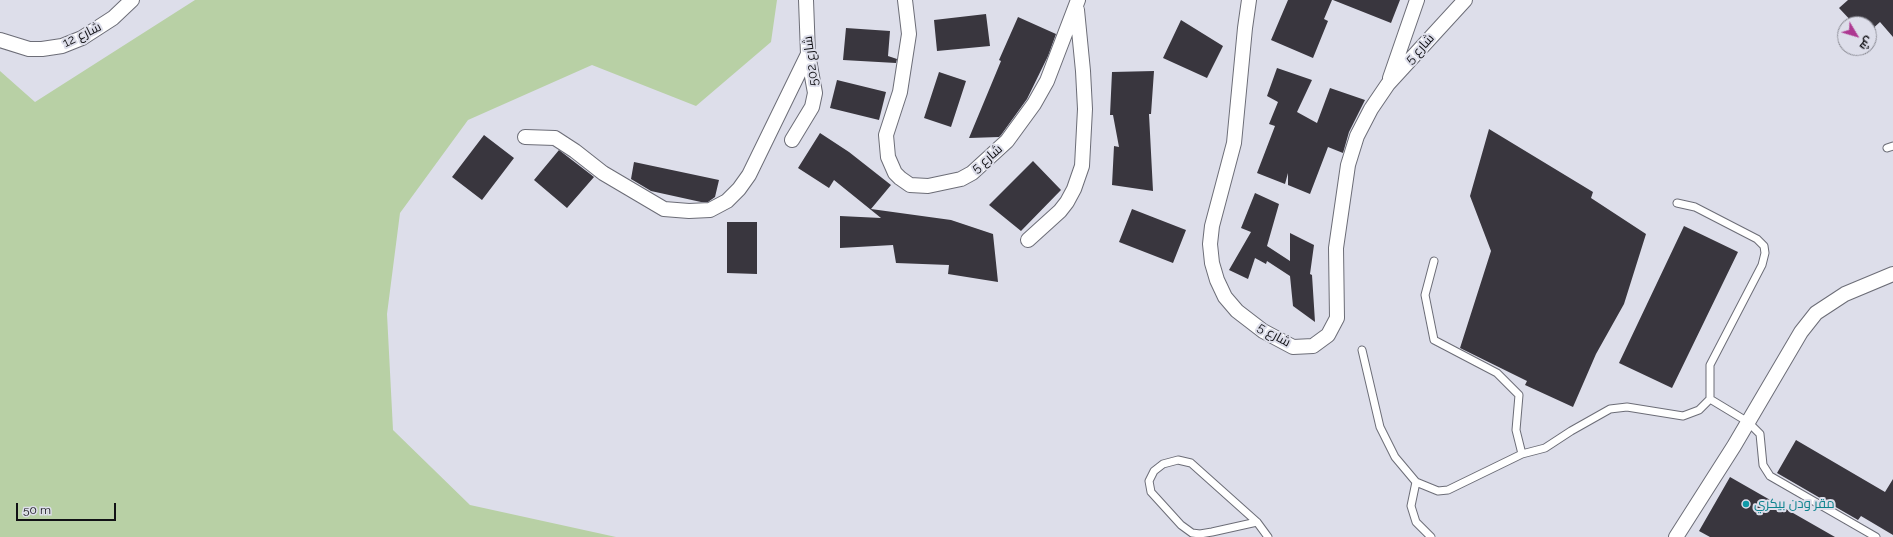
<!DOCTYPE html>
<meta charset="utf-8">
<style>
body{margin:0}
#map{position:relative;width:1893px;height:537px;overflow:hidden;background:#dddeea;font-family:Raleway,Cairo,sans-serif}
canvas{display:block}
.north{position:absolute;left:1837px;top:16px;width:40px;height:40px;box-sizing:border-box;background:#dddeea;border:1px solid #8b8c95;border-radius:50%;rotate:128deg;font-size:11px;font-weight:700;line-height:16px;text-align:center;color:#111115}
.north::after{content:'';display:block;margin:auto;width:14px;height:18px;background:#ad3891;clip-path:polygon(50% 0,100% 100%,50% 72%,0 100%)}
.scale{position:absolute;left:16px;top:503px;width:100px;height:18px;box-sizing:border-box;border:2px solid #111115;border-top:0;padding-left:5px;font-size:12px;line-height:14px;white-space:nowrap;color:#111115;-webkit-text-stroke:3px #dddeea;paint-order:stroke}
</style>
<div id="map">
<canvas width="1893" height="537"></canvas>
<div class="north">ش</div>
<div class="scale">50 m</div>
</div>
<script>
const context = document.querySelector('canvas').getContext('2d');
context.lineJoin = 'round';
function paint(path, color) { context.fillStyle = color; context.fill(path, 'evenodd'); }
const poly = rows => new Path2D(rows.map(r => 'M' + r).join(''));
function strokePath(path, color, width, dash) { context.strokeStyle = color; context.lineWidth = width; context.lineCap = dash ? 'butt' : 'round'; context.setLineDash(dash || []); context.stroke(path); }
function label(font, color, halo, rows, align = 'center') {
  context.font = font + ' Raleway,Cairo,sans-serif'; context.lineWidth = 4; context.setLineDash([]); context.textBaseline = 'middle'; context.strokeStyle = halo; context.fillStyle = color; for (const [text, x, y, turn = 0] of rows) {
    context.save(); context.translate(x, y); context.rotate((+turn || 0) * Math.PI / 180); context.textAlign = isNaN(turn) ? turn : align; if (halo) context.strokeText(text, 0, 0); context.fillText(text, 0, 0); context.restore();
  }
}
paint(poly([
 [195,0,777,0,771,42,696,106,592,65,468,120,400,213,387,314,393,430,470,505,616,537,0,537,0,71,35,102]
]), '#b8d0a5');
paint(poly([
 [1288,0,1332,0,1324,19,1328,21,1313,58,1271,40],
 [1333,0,1400,0,1391,23],
 [1848,0,1893,0,1893,37,1880,22,1869,32,1869,24,1854,24,1839,8],
 [986,14,990,46,937,51,934,20],
 [1018,17,1056,34,1048,56,1027,99,1001,135,999,137,969,138,1001,61,999,60],
 [1181,20,1223,46,1207,78,1163,58],
 [846,28,890,31,888,56,897,59,896,63,843,60],
 [1277,68,1312,80,1297,112,1317,123,1330,88,1365,100,1349,132,1343,153,1328,147,1310,194,1288,185,1288,173,1285,184,1257,173,1275,126,1269,124,1278,102,1267,96],
 [1154,71,1151,114,1149,114,1153,191,1112,185,1114,146,1119,147,1113,115,1110,115,1112,72],
 [939,72,966,81,951,127,924,118],
 [837,80,886,92,879,120,830,108],
 [1489,129,1593,192,1591,198,1646,234,1624,304,1596,354,1573,407,1525,385,1527,381,1460,348,1491,251,1470,196],
 [820,133,849,152,891,185,871,209,951,220,993,234,998,282,948,274,949,265,896,263,893,245,840,248,840,216,881,218,834,180,829,188,798,168],
 [484,135,514,158,482,200,452,177],
 [559,150,594,177,567,208,534,180],
 [1033,161,1061,190,1021,231,989,205],
 [634,162,719,180,715,197,708,202,701,202,651,191,631,179],
 [1255,193,1279,204,1267,246,1290,261,1290,233,1314,245,1310,274,1312,275,1315,322,1293,306,1290,276,1267,261,1266,264,1255,258,1248,279,1229,270,1251,232,1241,228],
 [1132,209,1186,230,1173,263,1119,242],
 [727,222,757,222,757,274,727,273],
 [1684,226,1738,252,1672,388,1619,363],
 [1796,440,1885,492,1893,479,1893,535,1861,516,1858,520,1777,473],
 [1730,477,1835,537,1710,537,1699,531]
]), '#39363e');
const lane = poly([
 [1887,148,1893,146],
 [1677,203,1695,207,1757,239,1764,246,1765,253,1762,265,1710,365,1710,399,1748,422,1760,434,1763,465,1770,476,1876,537],
 [1434,261,1425,295,1434,340,1497,373,1519,395,1516,430,1522,454,1545,448,1571,431,1610,409,1627,407,1683,416,1699,410,1710,399],
 [1362,350,1380,427,1395,457,1416,482,1438,491,1448,490,1522,454],
 [1416,482,1411,506,1416,522,1431,537],
 [1257,522,1212,532,1200,534,1192,533,1181,525,1151,492,1149,481,1154,471,1163,464,1178,460,1191,463,1257,522,1268,537]
]);
const street = poly([
 [905,0,909,34,900,92,886,135,888,157,895,173,900,178,910,185,928,186,961,179,972,173,1007,141,1034,104,1047,81,1078,0],
 [1249,0,1245,28,1234,143,1212,226,1210,244,1212,263,1217,280,1225,297,1237,311,1263,331,1293,347,1313,346,1328,335,1337,318,1336,248,1348,165,1357,136,1371,109,1388,84,1465,0],
 [0,40,29,49,42,49,62,46,82,38,113,18,132,0],
 [1390,78,1417,0],
 [525,137,555,138,575,151,603,173,664,209,689,211,710,210,727,201,739,189,749,175,808,54],
 [792,140,812,107,815,93,808,54,806,0],
 [1028,240,1060,211,1067,202,1074,189,1082,166,1085,109,1083,71,1077,10],
 [1676,537,1734,446,1801,332,1816,313,1845,294,1893,274]
]);
strokePath(lane, '#6c6d77', 9);
strokePath(street, '#6c6d77', 16);
strokePath(lane, '#fff', 7);
strokePath(street, '#fff', 14);
for (const [x, y, r, color] of [
 [1746,504,4,"#0f9aa8"]
]) { const dot = new Path2D(); dot.arc(x, y, r, 0, 2 * Math.PI); context.fillStyle = color; context.fill(dot); strokePath(dot, '#dddeea', 1.5); }
label('13px', '#111115', '#dddeea', [
 ["شارع 12",82,35,-26],
 ["شارع 5",1420,49,-48],
 ["شارع 502",811,61,-97],
 ["شارع 5",987,159,-41],
 ["شارع 5",1274,335,29]
]);
label('13px', '#0d838f', '#dddeea', [
 ["مقر ودن بيكري",1754,504]
], 'left');
</script>
